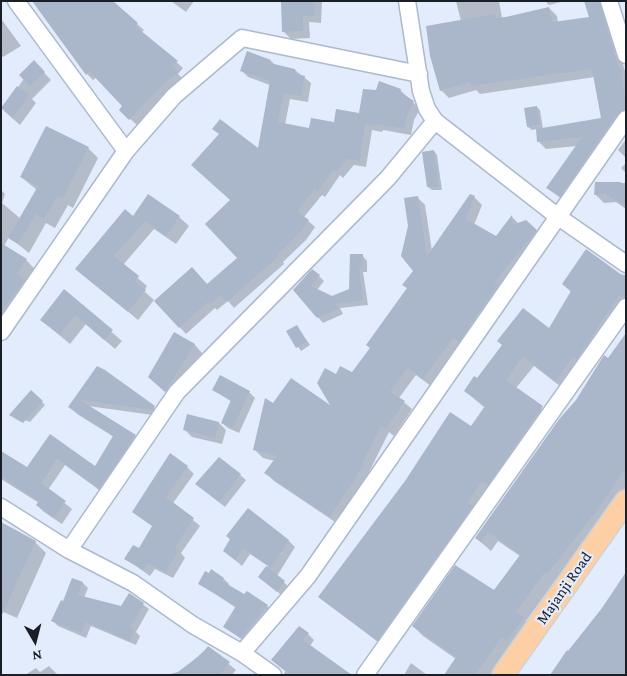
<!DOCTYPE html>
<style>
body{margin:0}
#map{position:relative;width:627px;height:676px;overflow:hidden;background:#e2ecfd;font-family:"Crimson Pro",serif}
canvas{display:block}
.frame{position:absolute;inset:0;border:2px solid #1a1e26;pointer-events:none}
.north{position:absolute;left:10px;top:616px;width:50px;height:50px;-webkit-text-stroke:4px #e2ecfd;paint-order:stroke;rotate:172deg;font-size:14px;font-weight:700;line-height:20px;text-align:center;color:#1a1e26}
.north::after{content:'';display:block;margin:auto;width:18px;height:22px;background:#1a1e26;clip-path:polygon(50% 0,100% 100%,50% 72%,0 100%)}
</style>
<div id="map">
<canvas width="627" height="676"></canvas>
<div class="frame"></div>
<div class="north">N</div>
</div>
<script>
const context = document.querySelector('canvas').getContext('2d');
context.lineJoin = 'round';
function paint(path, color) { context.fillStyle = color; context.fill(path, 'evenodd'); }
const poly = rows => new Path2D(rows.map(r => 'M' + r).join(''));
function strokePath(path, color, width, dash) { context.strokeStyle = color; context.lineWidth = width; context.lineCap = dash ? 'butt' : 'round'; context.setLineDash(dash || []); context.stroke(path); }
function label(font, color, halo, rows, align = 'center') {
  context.font = font + ' "Crimson Pro",serif'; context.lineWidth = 4.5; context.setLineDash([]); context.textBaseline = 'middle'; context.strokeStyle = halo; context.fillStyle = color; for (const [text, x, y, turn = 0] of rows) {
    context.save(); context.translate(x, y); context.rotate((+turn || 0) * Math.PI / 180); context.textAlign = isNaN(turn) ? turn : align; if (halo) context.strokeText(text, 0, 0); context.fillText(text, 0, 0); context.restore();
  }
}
paint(poly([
 [33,1,137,24,144,30,142,32,183,68,178,74,184,80,174,87,137,125,120,110,123,106,97,77,93,80,87,74],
 [171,1,194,1,186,12],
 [282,1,322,1,321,23,309,22,310,38,291,39,284,32],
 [456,1,499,1,502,18,549,8,557,16,558,23,591,18,586,1,610,1,607,13,626,74,626,121,568,204,548,188,577,146,546,149,538,141,537,129,532,130,528,127,526,109,537,107,540,110,543,129,602,119,595,77,480,94,476,90,449,98,441,90,461,21],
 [545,1,561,1,561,2,549,5],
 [2,20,21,46,3,57,1,55],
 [271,61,276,66,295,70,311,83,308,102,290,99,285,125,310,130,335,123,360,115,400,90,420,109,414,120,411,135,383,130,382,132,372,130,366,167,354,165,343,178,340,175,325,197,322,195,304,217,315,227,306,240,283,262,284,264,234,308,228,301,217,310,215,308,186,334,156,301,207,285,239,258,231,200,259,150,270,85,248,77,241,70],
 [35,63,51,80,32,99,36,103,20,125,4,111,4,107],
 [626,139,626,158,618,150],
 [88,148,98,158,73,208,68,205,55,228,46,223,29,253,9,237,4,246,26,260,36,270,1,335,1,190,5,194,2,203,21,219,37,190,21,177],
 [434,151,437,155,442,190,432,190,428,187],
 [626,163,626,173,621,168],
 [595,183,626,183,626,209,616,202,604,203,595,194],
 [417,197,425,205,432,251,474,197,482,205,474,225,496,237,512,217,519,224,536,231,543,239,431,386,416,375,399,398,412,409,394,436,389,432,369,472,371,474,338,524,274,481,266,473,275,461,263,458,255,450,274,405,334,410,336,376,353,374,372,349,408,289,404,285,415,271],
 [179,217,189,226,176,244,154,229,123,265,147,286,144,291,154,300,138,320,77,269,133,218],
 [362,255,367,261,367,272,363,272,368,305,340,308,343,314,323,323,294,290,319,276,324,281,317,290,332,298,350,290],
 [619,274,626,275,626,309,565,390,534,366,516,388,552,417,387,649,320,596,471,428,485,408,465,391,549,329,572,293,563,284],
 [64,291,122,341,115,349,86,324,70,344,41,320],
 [297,326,310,345,301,351,288,332],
 [174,334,195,345,202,353,173,398,157,384],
 [626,335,626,494,557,583,555,581,526,621,533,628,512,645,491,675,445,675,456,659,423,636,413,626,494,592,520,556,498,541,491,551,476,538],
 [97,368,162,414,160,416,88,406,135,436,142,443,106,495,65,465,48,490,72,509,62,524,44,512,37,505,39,503,1,479,1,452,27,469,50,436,95,467,114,437,77,414,70,407],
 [213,390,249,392,255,398,239,433,228,428,222,423,232,402],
 [42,402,45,405,30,422,11,415],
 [219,423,226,430,222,444,192,437,185,430],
 [187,467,194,474,173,503,200,526,181,553,185,558,173,578,155,569,150,576,126,559,139,550,154,527,133,511],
 [240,475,246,480,225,507,196,484],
 [288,540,295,547,277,576,290,588,284,597,259,577,268,566,250,554,242,566,224,551],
 [35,542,46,553,17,618,1,611],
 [73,579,83,583,88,588,84,598,121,607,129,594,149,609,136,632,140,636,136,645,91,626,86,638,58,626,52,620,64,602],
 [224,579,229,584,228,586,267,606,273,611,247,643,224,627,236,608,199,583],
 [308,634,314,640,310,646,349,675,284,675,285,671,272,660],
 [208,647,236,670,232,675,166,675,182,671],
 [411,663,427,675,407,675,405,673],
 [49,666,58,675,25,675,36,668,40,672]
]), '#0003');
paint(poly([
 [32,1,113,1,138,23,135,26,178,61,173,66,178,73,167,81,129,120,119,110,122,106,89,71,86,75],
 [281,1,315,1,314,16,303,16,303,31,282,32],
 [584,1,599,1,619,68,621,68,626,109,618,113,560,197,546,188,582,137,537,142,536,129,601,118,592,69,471,86,470,82,440,91,430,56,426,26,495,14,496,18,506,17,549,7,553,22,589,17],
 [247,51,271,60,270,63,295,69,296,74,305,76,301,96,284,93,278,122,309,128,311,118,334,122,336,109,359,113,363,89,376,90,379,81,401,89,400,92,414,101,408,113,404,129,376,124,376,126,365,124,360,161,347,159,336,172,333,170,318,191,315,189,297,211,309,220,300,233,277,255,279,256,227,302,221,295,210,304,208,302,179,328,154,301,192,267,207,284,237,258,205,224,230,200,191,165,219,134,212,129,220,119,258,148,270,81,240,71],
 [34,60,45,72,30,86,19,75],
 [17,86,29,95,13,118,1,108],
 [537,106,540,125,527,127,524,108],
 [46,126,89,147,63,198,58,196,44,219,36,214,18,244,8,238,38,186,20,177],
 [434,150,439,187,427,187,422,152],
 [595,182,620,182,626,185,626,207,606,194,594,195],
 [148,194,180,216,166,236,145,221,114,256,139,276,135,281,146,290,128,312,75,269,125,209,133,216],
 [470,194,475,196,466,219,496,236,512,215,513,225,526,220,537,230,494,283,498,285,459,342,453,338,423,379,408,368,390,392,405,401,386,429,381,426,362,464,364,465,330,517,264,473,277,456,253,450,265,398,273,403,291,378,330,405,317,383,325,368,336,374,340,366,352,372,370,348,366,345,407,288,402,285,413,271,401,256,408,226,404,198,418,196,427,256],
 [1,243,27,259,17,274,25,280,1,312],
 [586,249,626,278,626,297,619,296,577,359,573,357,555,381,524,357,521,359,506,380,543,406,488,485,482,481,468,502,473,506,377,641,318,597,405,481,450,412,471,426,485,406,464,391,474,376,477,378,502,345,497,341,523,308,549,328,571,291,562,284],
 [350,254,363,254,362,268,359,267,363,300,336,304,339,309,317,318,293,290,312,269,320,275,311,286,332,296,349,289],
 [64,289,113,330,104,340,75,315,60,335,40,320],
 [297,325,307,342,296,348,286,331],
 [174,332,195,344,165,392,148,377],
 [626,333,626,468,596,512,547,574,545,572,516,612,524,618,507,641,502,637,475,675,444,675,456,657,412,626,455,565,494,590,520,555,488,532,481,542,475,538,560,418,576,400,604,355,608,358],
 [97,366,105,370,155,406,153,410,80,400,136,435,99,489,57,459,41,483,66,501,54,518,36,505,39,501,1,477,1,451,27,467,50,434,95,466,113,436,68,407],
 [220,375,250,391,233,428,221,423,231,400,212,390],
 [31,390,43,401,23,423,9,415],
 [187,414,219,422,215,438,183,430],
 [170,453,188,466,166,497,194,518,175,547,179,550,165,572,148,563,143,570,124,559,133,545,139,548,152,526,132,512],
 [219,457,241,474,219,502,195,484],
 [248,508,289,540,271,568,243,548,235,560,223,551,230,539,226,536],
 [1,522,36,541,1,617],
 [266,566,285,581,277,592,258,577],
 [211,569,224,578,222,581,244,594,247,591,268,605,241,638,223,627,236,606,198,584,205,571,209,573],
 [626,572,626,675,550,675,567,650,568,651,602,608],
 [72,578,83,582,78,595,121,606,129,593,144,603,130,627,135,630,130,641,86,622,81,633,51,621,61,600,63,601],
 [299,626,309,633,303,640,352,675,291,675,271,660],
 [208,646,230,662,220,675,174,675,203,653]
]), '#aab6ca');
const minor = poly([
 [16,1,126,151],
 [407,1,421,91,427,109,435,121,557,216,626,264],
 [609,1,626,55],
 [1,332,126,151,174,96,242,38,419,74],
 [1,507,69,550,133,583,193,625,242,653,308,576,626,119],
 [69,550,177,392,388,178,435,121],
 [242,653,273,675],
 [365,675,626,307]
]);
const major = poly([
 [503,675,626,501]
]);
strokePath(minor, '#adb9cc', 19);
strokePath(major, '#d1d2d4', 24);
strokePath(minor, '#fff', 16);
strokePath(major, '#fdcfa4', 21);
label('16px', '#1a1e26', '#e2ecfd', [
 ["Majanji Road",564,588,-55]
]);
</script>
